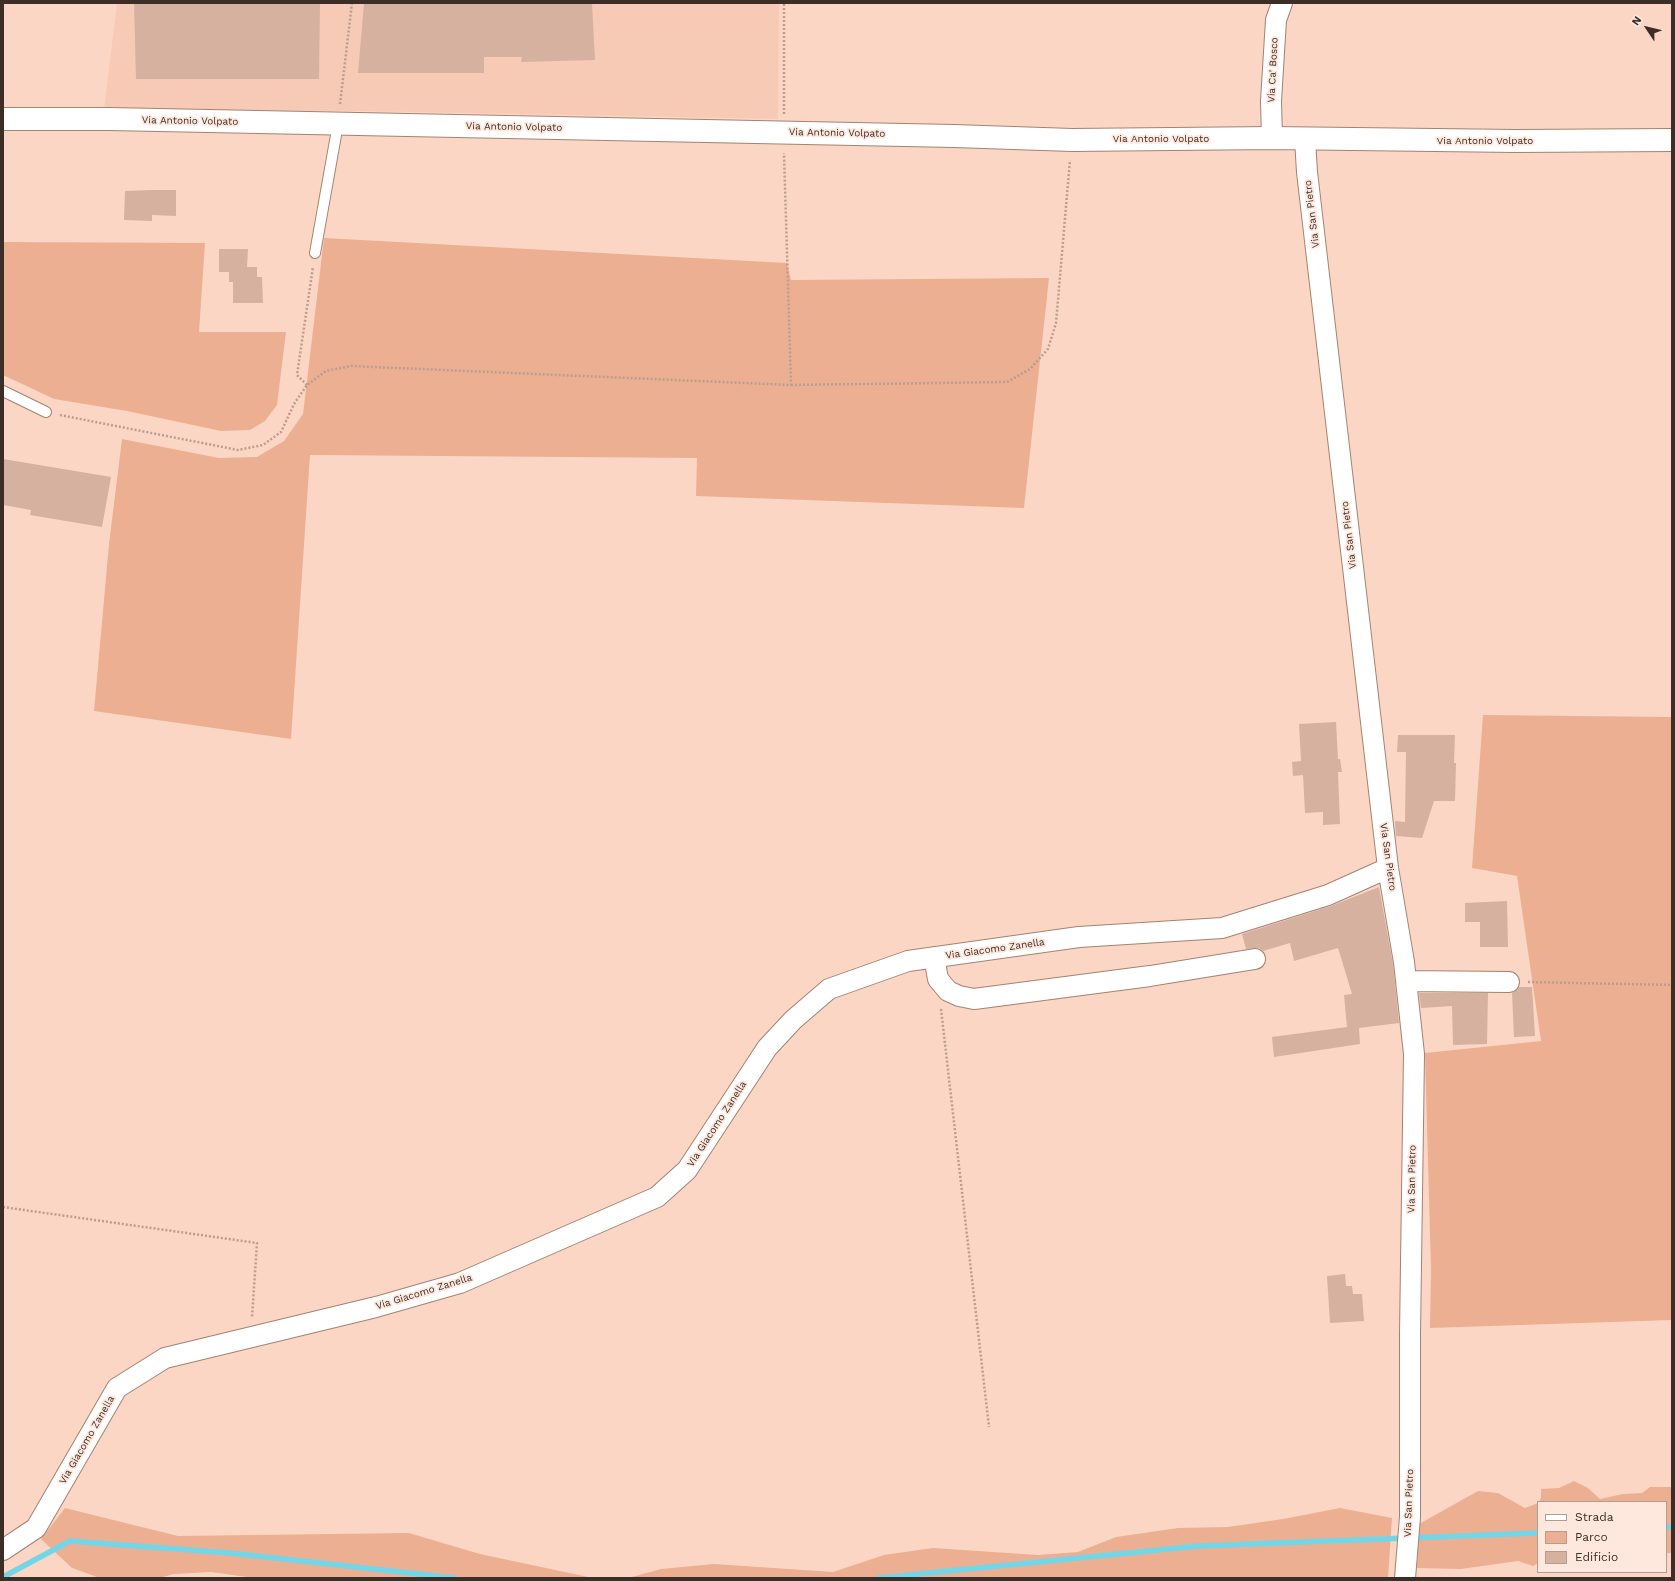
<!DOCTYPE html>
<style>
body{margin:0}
#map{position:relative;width:1675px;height:1581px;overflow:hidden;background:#fcd6c4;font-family:"Work Sans",sans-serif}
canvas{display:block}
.frame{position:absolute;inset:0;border:4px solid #3c2d26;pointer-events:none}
.legend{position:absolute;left:1537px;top:1501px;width:130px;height:72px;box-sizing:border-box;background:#fee7dc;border:1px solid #b09d93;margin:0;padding:5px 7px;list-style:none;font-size:12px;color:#3c2d26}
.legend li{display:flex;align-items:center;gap:8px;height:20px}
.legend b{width:20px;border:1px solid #b09d93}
.north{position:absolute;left:1627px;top:8px;width:40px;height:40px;-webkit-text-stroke:3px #fee7dc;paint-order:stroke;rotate:305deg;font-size:11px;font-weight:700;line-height:16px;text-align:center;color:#3c2d26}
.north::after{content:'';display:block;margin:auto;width:14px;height:18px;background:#3c2d26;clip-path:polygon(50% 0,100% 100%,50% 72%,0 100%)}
</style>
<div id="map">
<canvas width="1675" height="1581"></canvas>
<div class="frame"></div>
<ul class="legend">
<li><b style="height:5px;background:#fff"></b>Strada</li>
<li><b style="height:11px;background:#edaf92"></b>Parco</li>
<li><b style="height:11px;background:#d6b1a0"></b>Edificio</li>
</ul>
<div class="north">N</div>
</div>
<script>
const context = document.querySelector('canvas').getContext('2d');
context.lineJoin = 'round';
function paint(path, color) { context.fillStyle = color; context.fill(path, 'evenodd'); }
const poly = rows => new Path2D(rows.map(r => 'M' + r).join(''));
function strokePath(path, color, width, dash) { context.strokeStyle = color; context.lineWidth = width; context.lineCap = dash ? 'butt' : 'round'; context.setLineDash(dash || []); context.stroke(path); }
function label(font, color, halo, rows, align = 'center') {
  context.font = font + ' "Work Sans",sans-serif'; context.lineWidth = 3.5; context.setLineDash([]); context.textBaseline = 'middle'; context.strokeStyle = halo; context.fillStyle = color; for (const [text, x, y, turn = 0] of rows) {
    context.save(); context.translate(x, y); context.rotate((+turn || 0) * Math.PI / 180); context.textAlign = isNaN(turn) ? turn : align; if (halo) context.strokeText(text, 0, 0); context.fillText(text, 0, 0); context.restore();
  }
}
paint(poly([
 [117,3,779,3,778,119,358,111,104,110]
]), '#f7cab5');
paint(poly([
 [324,238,787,263,791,280,1049,278,1024,508,696,496,697,458,310,455,291,739,94,711,109,544,122,439,219,458,257,457,284,441,303,414],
 [3,242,205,243,199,332,286,332,277,405,265,421,250,430,221,431,127,411,54,399,3,375],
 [1483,715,1672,717,1672,1320,1430,1328,1431,1270,1425,1053,1541,1041,1517,876,1472,868],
 [1574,1481,1588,1488,1600,1499,1623,1494,1642,1493,1650,1487,1672,1487,1672,1553,1666,1553,1666,1502,1539,1502,1541,1498,1541,1489,1559,1488],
 [1478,1491,1498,1493,1525,1508,1538,1503,1538,1563,1533,1566,1518,1561,1461,1569,1417,1568,1419,1524],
 [65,1508,178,1536,409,1533,480,1554,593,1578,254,1578,211,1572,174,1574,159,1578,100,1578,72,1568,41,1539],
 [1340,1508,1392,1518,1388,1578,628,1578,661,1569,714,1564,833,1572,884,1555,933,1548,1038,1555,1078,1552,1116,1537,1178,1528,1228,1527,1283,1519]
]), '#edaf92');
strokePath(poly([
 [1666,1527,1672,1527],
 [3,1577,70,1541,230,1553,455,1578],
 [878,1578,1198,1546,1538,1533]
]), '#73d6e7', 5.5);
paint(poly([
 [134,3,320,3,319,79,136,79],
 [364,3,592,3,595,60,521,62,522,57,484,57,484,73,358,73],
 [152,190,176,190,176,216,152,215,152,221,124,220,125,191],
 [219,249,248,249,247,267,257,267,257,277,262,277,263,303,233,303,233,282,229,282,229,272,219,272],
 [3,459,111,477,102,527,30,515,31,510,3,505],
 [1336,722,1338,759,1340,759,1342,772,1338,772,1340,824,1323,825,1323,812,1305,813,1303,775,1293,776,1292,762,1301,761,1299,724],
 [1398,735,1455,735,1454,763,1456,763,1455,801,1434,801,1422,838,1396,836,1395,821,1405,822,1406,752,1397,752],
 [1379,887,1393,964,1399,1023,1359,1028,1360,1044,1274,1057,1272,1037,1347,1027,1344,995,1352,994,1338,948,1294,961,1290,943,1263,951,1259,948,1246,949,1242,934,1331,906],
 [1507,901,1508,947,1480,947,1480,922,1465,922,1465,903],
 [1519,987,1532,987,1535,1036,1514,1037,1512,993],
 [1419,993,1488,993,1487,1044,1453,1045,1452,1006,1421,1008],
 [1345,1274,1346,1286,1352,1286,1353,1294,1362,1294,1364,1321,1330,1323,1327,1276]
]), '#d6b1a0');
const service = poly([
 [315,253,338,124],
 [3,391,46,412]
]);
const minor = poly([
 [1272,138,1271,101,1276,20,1282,3],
 [1305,139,1307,172,1388,868,1404,962,1414,1054,1410,1334,1410,1517,1405,1578],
 [934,957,938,979,948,991,959,996,974,999,1150,976,1255,959],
 [1406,981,1509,982],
 [3,1550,36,1528,117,1388,165,1358,376,1307,460,1283,657,1197,687,1170,767,1048,793,1020,829,989,908,961,1079,937,1222,928,1328,895,1388,868]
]);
const tertiary = poly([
 [3,119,109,119,954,136,1072,140,1272,138,1516,141,1672,140]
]);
strokePath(service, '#a48271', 12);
strokePath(minor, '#a48271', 22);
strokePath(tertiary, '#a48271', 24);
strokePath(poly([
 [340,104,352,3],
 [784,114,784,3],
 [307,385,297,375,313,267],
 [791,385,1007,382,1030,369,1048,349,1056,323,1070,160],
 [60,415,238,450,263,445,281,432,294,404,307,385,326,371,351,366,791,385,784,153],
 [1528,982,1672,985],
 [941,1009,989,1427],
 [3,1207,257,1243,252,1317]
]), '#bb9d8f', 2.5, [2, 2]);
strokePath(service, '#fff', 10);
strokePath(minor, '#fff', 20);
strokePath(tertiary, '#fff', 22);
label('10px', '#3c2d26', '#fee7dc', [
 ["Via Ca' Bosco",1273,70,-87],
 ["Via Antonio Volpato",190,121,1],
 ["Via Antonio Volpato",514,127,1],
 ["Via Antonio Volpato",837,133,1],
 ["Via Antonio Volpato",1161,139],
 ["Via Antonio Volpato",1485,141],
 ["Via San Pietro",1312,214,-97],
 ["Via San Pietro",1349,535,-97],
 ["Via San Pietro",1388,857,82],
 ["Via Giacomo Zanella",995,949,-8],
 ["Via Giacomo Zanella",717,1124,-57],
 ["Via San Pietro",1412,1179,-89],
 ["Via Giacomo Zanella",424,1292,-17],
 ["Via Giacomo Zanella",87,1440,-60],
 ["Via San Pietro",1409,1503,-88]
]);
</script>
